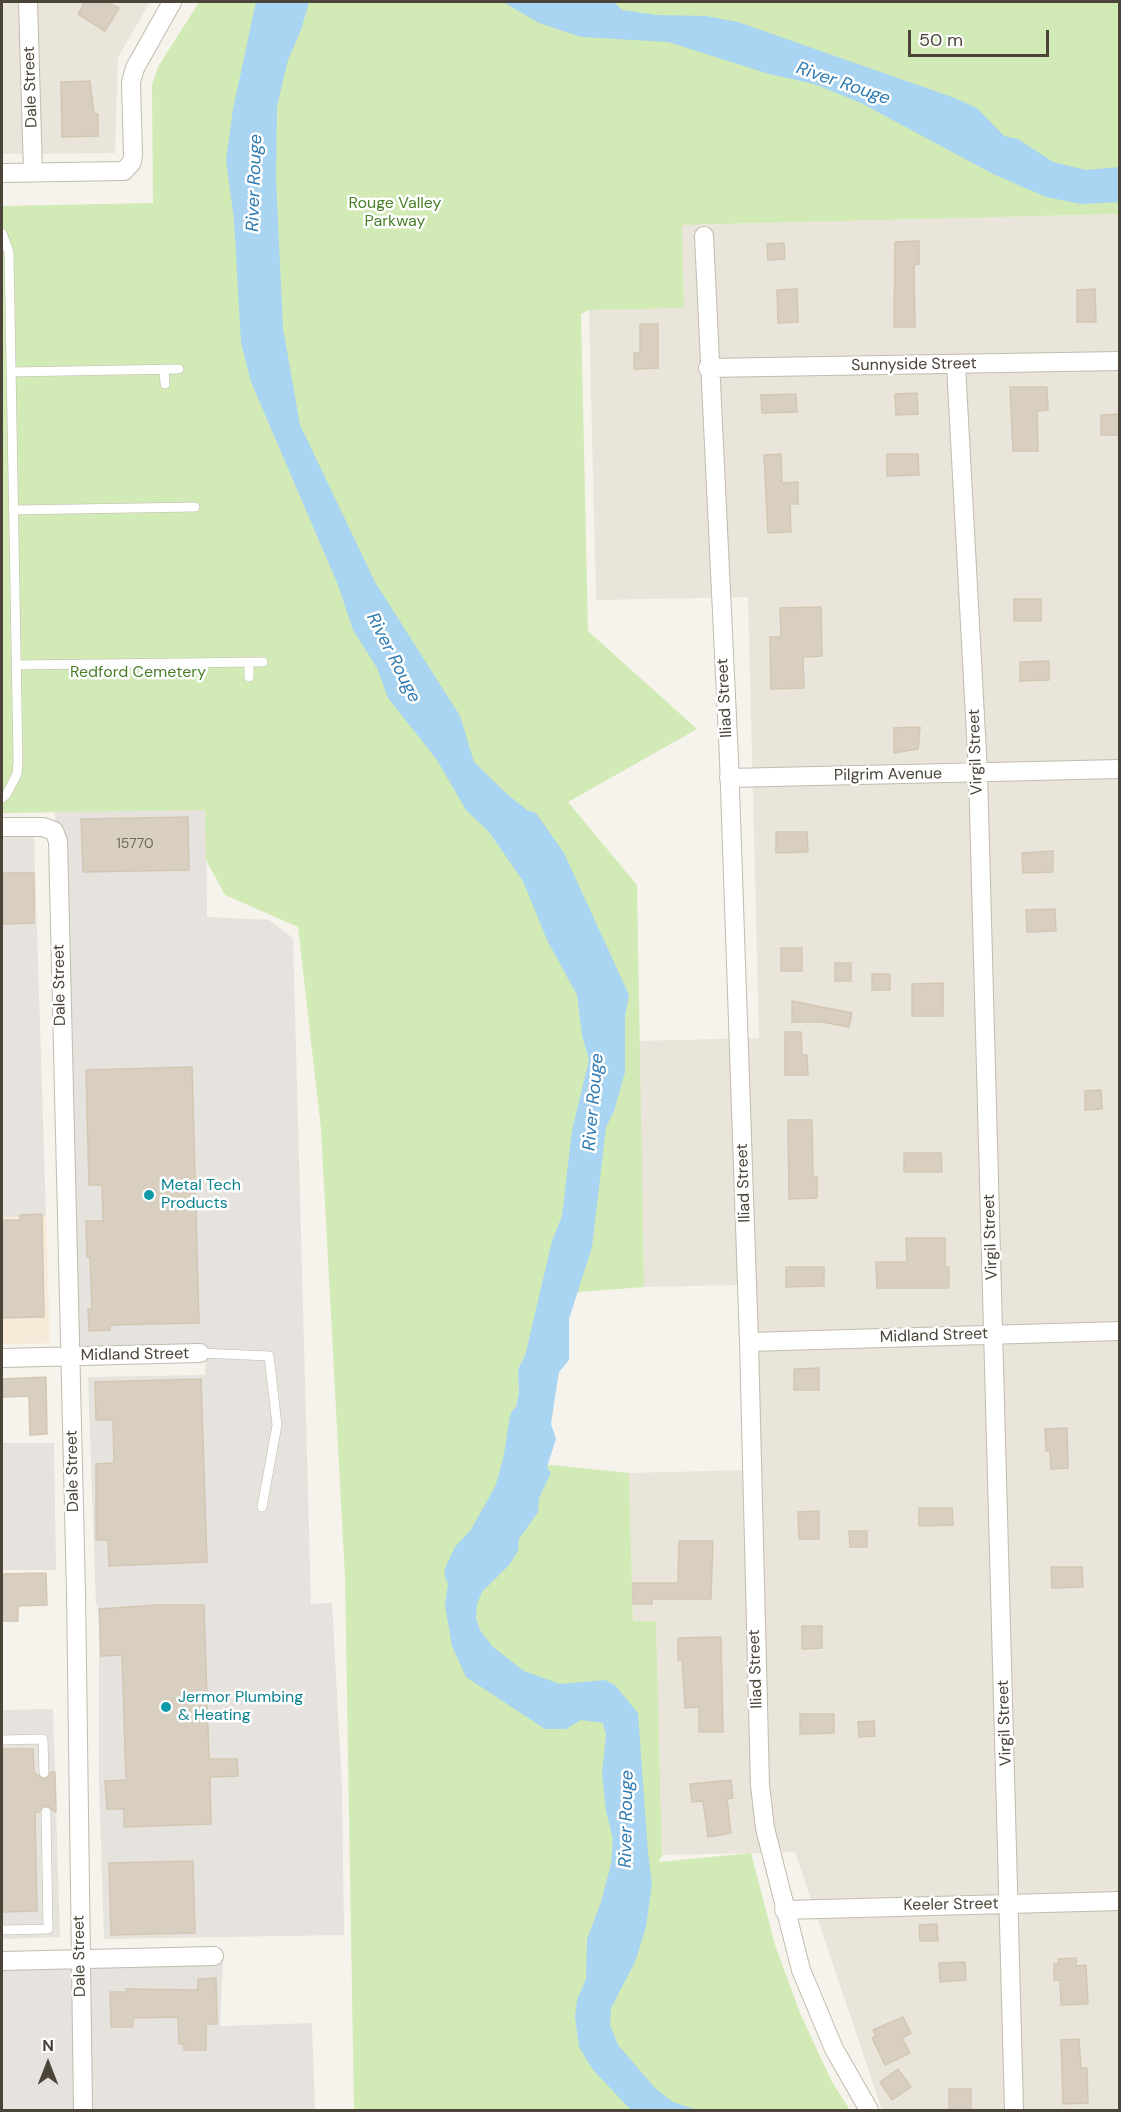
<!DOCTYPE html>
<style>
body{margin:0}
#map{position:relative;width:1121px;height:2112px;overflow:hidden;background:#f6f3ec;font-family:"DM Sans",sans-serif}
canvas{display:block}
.frame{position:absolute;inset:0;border:3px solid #4b4439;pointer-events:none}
.north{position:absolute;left:18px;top:2034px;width:60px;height:60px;-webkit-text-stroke:4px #fff;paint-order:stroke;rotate:0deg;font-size:16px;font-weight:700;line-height:24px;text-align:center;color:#4b4439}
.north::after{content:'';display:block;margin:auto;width:21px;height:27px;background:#4b4439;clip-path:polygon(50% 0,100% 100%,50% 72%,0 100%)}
.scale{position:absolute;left:908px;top:30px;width:141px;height:27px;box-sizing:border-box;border:3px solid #4b4439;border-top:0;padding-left:8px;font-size:18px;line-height:21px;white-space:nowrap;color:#4b4439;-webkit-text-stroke:4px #fff;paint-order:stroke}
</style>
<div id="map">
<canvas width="1121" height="2112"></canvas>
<div class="frame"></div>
<div class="north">N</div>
<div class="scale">50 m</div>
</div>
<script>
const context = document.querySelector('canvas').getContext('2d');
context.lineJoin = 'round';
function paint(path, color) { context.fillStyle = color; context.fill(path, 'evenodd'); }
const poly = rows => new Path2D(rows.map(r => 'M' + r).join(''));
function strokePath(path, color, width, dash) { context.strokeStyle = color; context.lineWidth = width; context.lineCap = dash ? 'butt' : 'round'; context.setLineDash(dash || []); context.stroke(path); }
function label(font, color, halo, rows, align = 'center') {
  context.font = font + ' "DM Sans",sans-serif'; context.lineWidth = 5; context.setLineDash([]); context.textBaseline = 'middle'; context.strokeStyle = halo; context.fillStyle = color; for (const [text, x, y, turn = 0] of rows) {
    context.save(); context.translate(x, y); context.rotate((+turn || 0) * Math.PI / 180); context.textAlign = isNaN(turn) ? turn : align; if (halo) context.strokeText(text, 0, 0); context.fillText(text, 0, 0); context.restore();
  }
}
paint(poly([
 [2,2,150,2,118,57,115,153,2,154],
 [1119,214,1119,2110,882,2110,795,1852,662,1855,656,1621,633,1621,629,1473,749,1470,744,1285,644,1287,638,1041,759,1038,748,597,596,600,589,310,684,307,682,225]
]), '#eae5da');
paint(poly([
 [46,1216,50,1343,2,1344,2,1217]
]), '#f7ead8');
paint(poly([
 [206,810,207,917,269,920,293,938,311,1604,332,1603,342,1786,344,1935,104,1939,99,1782,99,1609,96,1604,88,1377,205,1375,206,1352,73,1352,55,812],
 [34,835,46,1216,2,1217,2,836],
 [2,1443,54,1443,56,1570,2,1570],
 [53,1709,60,1937,2,1939,2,1710],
 [223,1960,220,2026,312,2023,315,2110,87,2110,83,1963],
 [77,1961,79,2110,2,2110,2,1965]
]), '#e6e2dd');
paint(poly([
 [199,2,1119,2,1119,214,682,225,684,308,589,310,581,314,588,631,697,729,568,802,637,885,644,1287,541,1295,525,1356,518,1369,519,1393,512,1427,512,1461,629,1473,633,1621,656,1621,662,1855,659,1862,751,1853,775,1945,800,2013,832,2082,850,2110,354,2110,345,1577,321,1129,298,927,225,895,206,860,205,810,2,813,2,206,153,203,152,85,158,67]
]), '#d2eab5');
paint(poly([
 [256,2,309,2,301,30,288,60,277,106,276,178,283,328,300,425,375,582,460,716,474,762,508,795,527,810,536,813,564,853,629,995,625,1016,625,1072,614,1111,606,1127,592,1247,569,1319,569,1360,559,1372,557,1384,551,1424,556,1439,547,1467,551,1473,539,1498,538,1512,519,1539,518,1551,510,1564,482,1592,477,1604,476,1618,480,1630,493,1647,524,1671,560,1684,605,1680,615,1685,638,1713,648,1853,652,1884,646,1927,635,1962,611,2008,610,2025,618,2045,656,2089,673,2102,697,2110,631,2110,593,2070,579,2047,575,2017,577,2000,586,1979,587,1939,601,1902,611,1864,613,1839,606,1811,602,1774,606,1735,603,1723,581,1720,566,1729,545,1729,466,1677,452,1646,445,1606,448,1583,464,1550,471,1543,496,1531,506,1514,520,1481,512,1427,519,1393,518,1369,525,1356,552,1241,562,1216,572,1130,589,1060,582,1035,577,995,547,940,523,881,489,832,466,810,437,760,388,698,377,668,353,630,338,585,251,382,241,343,234,220,226,160,233,109],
 [503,2,614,2,622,10,656,15,706,16,738,22,952,97,977,108,1004,136,1018,139,1053,162,1086,170,1119,167,1119,202,1081,204,1046,197,993,174,861,103,814,84,769,74,668,42,581,37,539,23]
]), '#a9d4f2');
strokePath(poly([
 [461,1573,469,1556,484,1540,511,1492,520,1459,526,1420]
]), '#a9d4f2', 33);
const building = poly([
 [85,2,107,2,119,8,105,31,78,14,85,2],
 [90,81,94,114,98,114,98,136,62,137,61,82,90,81],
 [919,241,919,264,914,265,915,327,894,327,895,242,919,241],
 [784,243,785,259,768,260,767,244,784,243],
 [797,289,798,322,778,323,777,290,797,289],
 [1095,289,1096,322,1077,322,1077,290,1095,289],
 [640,324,658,324,658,368,634,369,634,353,640,353,640,324],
 [1010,387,1047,387,1048,410,1037,411,1038,451,1013,451,1010,387],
 [917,393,918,414,896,415,895,394,917,393],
 [796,394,797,412,762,413,761,395,796,394],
 [1119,414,1119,435,1101,435,1101,415,1119,414],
 [781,454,782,483,798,482,798,504,790,504,791,532,768,533,764,455,781,454],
 [887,454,918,454,919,475,887,476,887,454],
 [1014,599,1041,599,1041,621,1014,621,1014,599],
 [821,607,822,656,803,657,804,688,771,689,770,637,781,637,780,608,821,607],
 [1049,661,1049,680,1020,681,1020,662,1049,661],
 [920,727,918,749,894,753,894,728,920,727],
 [188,817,189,870,83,872,81,819,188,817],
 [776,832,807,832,808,852,776,853,776,832],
 [1053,851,1053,872,1023,873,1022,853,1053,851],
 [2,873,34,873,34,923,2,924,2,873],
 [1055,909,1056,931,1027,932,1026,910,1055,909],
 [781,948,802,948,802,971,781,971,781,948],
 [835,963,851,963,851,981,835,981,835,963],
 [872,974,890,974,890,990,872,990,872,974],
 [943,983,943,1016,912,1016,912,984,943,983],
 [792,1001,852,1013,849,1027,822,1022,792,1022,792,1001],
 [785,1032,801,1032,802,1055,807,1055,808,1075,785,1075,785,1032],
 [192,1067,199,1323,110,1325,110,1330,89,1331,88,1309,92,1309,90,1257,87,1257,86,1221,103,1221,102,1185,89,1185,86,1070,192,1067],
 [1101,1090,1102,1109,1085,1110,1085,1091,1101,1090],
 [788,1120,812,1120,813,1177,817,1177,817,1198,789,1199,788,1120],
 [904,1153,941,1153,942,1172,904,1172,904,1153],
 [42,1214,44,1317,2,1318,2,1220,20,1220,20,1215,42,1214],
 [906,1238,945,1238,945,1267,949,1267,949,1288,877,1288,876,1262,907,1262,906,1238],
 [786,1267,824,1267,824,1286,786,1287,786,1267],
 [819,1368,819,1390,794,1390,794,1369,819,1368],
 [46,1377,47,1434,30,1435,29,1396,2,1397,2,1379,46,1377],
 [201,1379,207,1562,109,1566,108,1540,96,1540,96,1464,114,1463,113,1420,96,1420,95,1382,201,1379],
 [1067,1428,1068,1468,1051,1469,1050,1451,1046,1451,1045,1429,1067,1428],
 [919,1508,952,1508,953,1525,919,1526,919,1508],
 [819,1511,819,1539,799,1539,798,1512,819,1511],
 [849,1531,867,1531,867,1547,850,1547,849,1531],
 [679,1541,713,1541,711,1599,652,1599,652,1604,633,1604,633,1583,678,1583,679,1541],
 [1051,1567,1082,1567,1083,1587,1052,1588,1051,1567],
 [46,1573,47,1605,18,1606,18,1621,2,1621,2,1574,46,1573],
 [158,1605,204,1605,209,1759,237,1759,238,1776,210,1777,211,1824,124,1827,124,1809,107,1809,105,1781,126,1780,122,1655,101,1656,99,1609,158,1605],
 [802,1626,822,1626,822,1648,802,1649,802,1626],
 [721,1637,723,1732,699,1732,699,1707,685,1708,682,1660,678,1660,678,1638,721,1637],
 [800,1714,834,1714,834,1733,800,1734,800,1714],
 [874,1721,875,1736,859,1737,858,1722,874,1721],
 [2,1749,33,1749,34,1773,45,1780,51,1772,55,1772,56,1812,45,1805,39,1812,35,1813,37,1911,2,1912,2,1749],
 [731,1780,733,1798,727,1799,731,1833,708,1837,703,1801,692,1802,690,1784,731,1780],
 [193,1861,195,1933,111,1935,109,1863,193,1861],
 [937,1924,938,1941,920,1941,919,1925,937,1924],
 [1076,1958,1076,1966,1086,1965,1088,2004,1061,2005,1060,1980,1054,1980,1054,1964,1059,1963,1058,1959,1076,1958],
 [965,1962,966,1980,940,1982,939,1963,965,1962],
 [216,1978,217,2024,206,2024,206,2050,184,2050,184,2044,179,2044,178,2017,133,2018,133,2027,111,2027,110,1992,126,1992,126,1989,198,1990,198,1979,216,1978],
 [903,2017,911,2033,902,2038,910,2053,885,2065,872,2038,876,2036,873,2030,903,2017],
 [1079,2039,1081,2068,1087,2068,1088,2103,1063,2104,1061,2040,1079,2039],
 [898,2069,911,2087,892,2100,880,2082,898,2069],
 [949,2089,971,2089,971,2110,949,2110,949,2089]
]);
paint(building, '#d8cfc1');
strokePath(building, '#d3c7b4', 1.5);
const lane = poly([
 [2,233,9,252,18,761,17,774,6,795,2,798],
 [164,369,165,384],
 [11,372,179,369],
 [13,510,195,507],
 [249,663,249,677],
 [16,665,263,662],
 [200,1353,269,1356,277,1425,262,1507],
 [2,1740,43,1739,44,1773],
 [2,1930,48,1929,46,1812]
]);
const street = poly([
 [28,2,33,172],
 [2,173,124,171,132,162,133,154,131,82,135,68,172,2],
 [704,236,729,759,749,1342,760,1785,765,1828,801,1970,834,2049,869,2110],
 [956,365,978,772,1014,2110],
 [708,368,1120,361],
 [729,778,1120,769],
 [2,827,43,827,54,831,58,841,76,1592,83,2110],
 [749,1342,1120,1331],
 [2,1358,200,1353],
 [784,1910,1120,1901],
 [2,1961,214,1956]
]);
strokePath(lane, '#c2bbae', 10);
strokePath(street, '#c2bbae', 20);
strokePath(lane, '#fff', 9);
strokePath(street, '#fff', 18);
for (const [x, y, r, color] of [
 [149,1195,6,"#0f9aa8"],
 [166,1707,6,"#0f9aa8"]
]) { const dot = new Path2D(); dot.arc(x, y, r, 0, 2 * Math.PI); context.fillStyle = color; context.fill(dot); strokePath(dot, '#fff', 2); }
label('14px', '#6e675b', null, [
 ["15770",135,844]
]);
label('16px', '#4b4439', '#fff', [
 ["Dale Street",31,87,-92],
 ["Sunnyside Street",914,365,-1],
 ["Iliad Street",725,698,-93],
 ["Virgil Street",976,752,-92],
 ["Pilgrim Avenue",888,775,-1],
 ["Dale Street",60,985,-91],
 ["Iliad Street",744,1183,-92],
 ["Virgil Street",991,1237,-92],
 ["Midland Street",934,1336,-2],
 ["Midland Street",135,1355,-1],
 ["Dale Street",73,1471,-91],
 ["Iliad Street",756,1669,-92],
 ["Virgil Street",1005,1723,-92],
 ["Keeler Street",951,1905,-1],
 ["Dale Street",80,1956,-91]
]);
label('16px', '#4a7f2a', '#fff', [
 ["Rouge Valley",395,204],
 ["Parkway",395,222],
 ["Redford Cemetery",138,673]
]);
label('16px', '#0d838f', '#fff', [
 ["Metal Tech",161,1186],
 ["Products",161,1204],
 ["Jermor Plumbing",178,1698],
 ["& Heating",178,1716]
], 'left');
label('italic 18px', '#2e7ab2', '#fff', [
 ["River Rouge",843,84,19],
 ["River Rouge",255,183,-88],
 ["River Rouge",393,658,63],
 ["River Rouge",594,1102,-85],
 ["River Rouge",627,1819,-89]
]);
</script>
